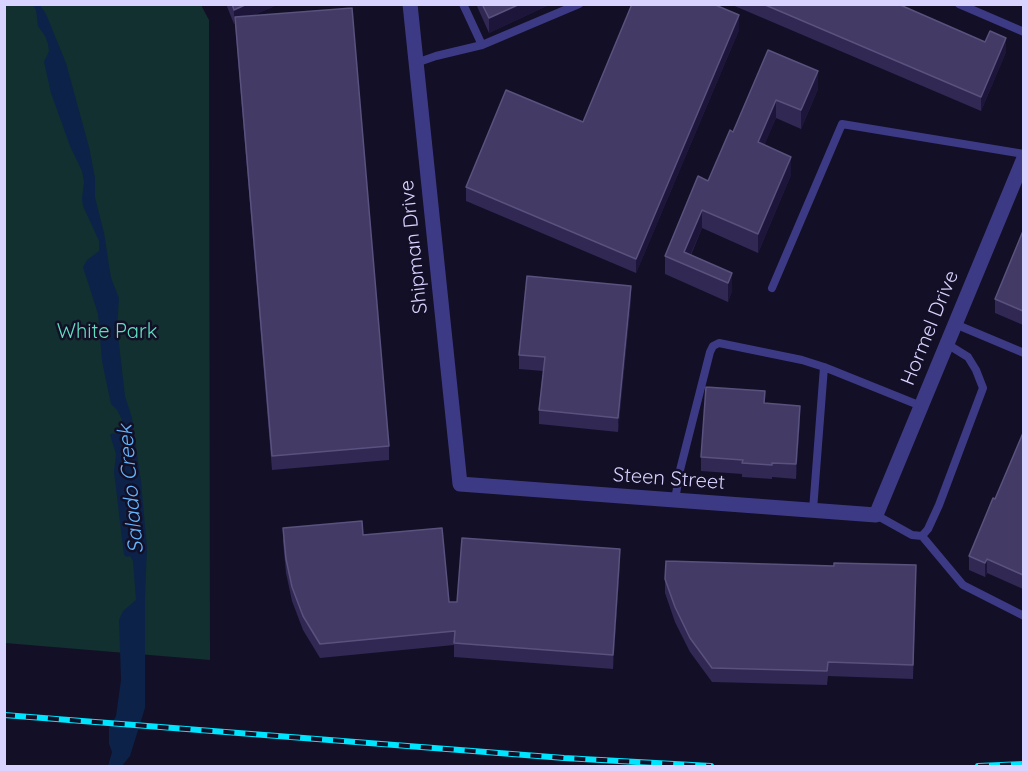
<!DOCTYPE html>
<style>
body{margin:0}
#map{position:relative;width:1028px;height:771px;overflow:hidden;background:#130f26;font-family:Quicksand,sans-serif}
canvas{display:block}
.frame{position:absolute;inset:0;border:6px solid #d9d4ff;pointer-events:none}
</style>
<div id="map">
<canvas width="1028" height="771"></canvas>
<div class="frame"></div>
</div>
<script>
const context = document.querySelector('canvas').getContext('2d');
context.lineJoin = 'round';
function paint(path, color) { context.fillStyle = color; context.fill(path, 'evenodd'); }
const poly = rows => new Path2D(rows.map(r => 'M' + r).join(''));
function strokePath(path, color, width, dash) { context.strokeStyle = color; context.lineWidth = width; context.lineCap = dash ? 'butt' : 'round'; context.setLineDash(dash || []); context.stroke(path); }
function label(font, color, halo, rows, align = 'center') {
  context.font = font + ' Quicksand,sans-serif'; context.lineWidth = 5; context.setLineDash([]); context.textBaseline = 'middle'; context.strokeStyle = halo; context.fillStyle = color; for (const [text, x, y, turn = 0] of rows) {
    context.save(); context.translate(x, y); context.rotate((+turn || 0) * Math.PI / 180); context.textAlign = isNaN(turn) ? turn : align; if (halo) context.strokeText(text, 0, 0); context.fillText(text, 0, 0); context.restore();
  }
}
paint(poly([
 [4,5,201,5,209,20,210,660,5,643]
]), '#12302f');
paint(poly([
 [33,5,40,5,46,14,66,63,89,147,95,178,95,197,104,233,111,278,119,298,117,327,125,396,132,418,141,482,147,548,145,596,145,708,130,756,122,766,108,766,112,752,109,744,109,728,116,716,121,680,119,620,123,611,136,600,133,561,130,556,127,557,124,555,114,472,116,454,110,435,112,433,115,434,118,431,122,420,117,410,111,404,102,361,98,314,83,267,87,260,99,251,99,241,83,206,82,198,84,182,82,171,70,146,51,93,44,62,49,51,48,44,45,36,38,26,36,10]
]), '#0c2248');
strokePath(poly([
 [463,4,482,45],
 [959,4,1024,32],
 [416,63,436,56,482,45,579,4],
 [772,288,842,124,1024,154],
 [955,324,1024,353],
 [675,500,680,470,710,352,713,346,719,343,802,360,824,367,921,406],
 [813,510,824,367],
 [876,515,912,535,922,536,928,529,939,505,983,388,976,370,968,357,947,344],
 [922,536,963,585,1024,616]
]), '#3d3a85', 8);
strokePath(poly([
 [410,4,460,484,876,515,1024,158]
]), '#3d3a85', 15);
const rail = poly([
 [4,715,564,758,711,766],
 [978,766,1024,764]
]);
strokePath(rail, '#00e5ff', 6);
strokePath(rail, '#130f26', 4, [11]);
paint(poly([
 [226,4,279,4,254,15,389,446,389,460,272,470,235,23,234,24],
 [476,4,551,4,489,33],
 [730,4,898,4,1006,52,981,111],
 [739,30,636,273,466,201,466,187,583,122],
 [768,50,818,89,801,129,776,118,764,145,791,175,758,253,702,228,691,255,732,273,732,291,728,302,665,274,665,256,708,181,733,132],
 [1023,231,1023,325,995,313,995,299],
 [631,300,618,432,539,424,539,410,543,371,519,369,519,355],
 [765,403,800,420,796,479,772,477,772,479,742,477,742,474,701,471,701,457],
 [1023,433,1023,589,987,573,985,577,969,570,969,556,995,499],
 [283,528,363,535,449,602,457,602,620,564,613,669,454,657,454,645,320,658,303,630,292,601,286,573,283,542],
 [665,579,916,580,913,679,828,676,827,685,712,682,690,652,675,622,665,593]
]), '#312854');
paint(poly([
 [247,4,279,4,236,23,235,17,235,23,234,24,234,10],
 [520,4,551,4,489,33,489,18],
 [739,15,739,30,636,273,636,259],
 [1006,38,1006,52,981,111,981,97],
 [818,71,818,89,801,129,801,110],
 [776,100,776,118,758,161,758,142],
 [791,157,791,175,758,253,758,234],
 [702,210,702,228,686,265,684,252],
 [732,273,732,291,728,302,728,283],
 [631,286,631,300,618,432,618,418],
 [800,406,800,420,796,479,796,464],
 [620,549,620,564,613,669,613,655],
 [987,559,987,573,985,577,985,563]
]), '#1d163a');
const building = poly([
 [232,4,247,4,234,10,232,4],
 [482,4,520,4,489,18,482,4],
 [632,4,713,4,739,15,636,259,466,187,506,90,583,122,632,4],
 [763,4,898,4,985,42,990,31,1006,38,981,97,763,4],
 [352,8,389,446,272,456,235,17,352,8],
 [768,50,818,71,801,110,776,100,758,142,791,157,758,234,702,210,684,252,732,273,728,283,665,256,698,176,708,181,730,130,733,132,768,50],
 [1023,231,1023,311,995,299,1023,231],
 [527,276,631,286,618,418,539,410,545,357,519,355,527,276],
 [706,387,765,391,764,403,800,406,796,464,772,463,772,465,742,463,743,460,701,457,706,387],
 [1023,433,1023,575,987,559,985,563,969,556,993,498,995,499,1023,433],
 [362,521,363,535,442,528,449,602,457,602,462,538,620,549,613,655,454,643,455,631,320,644,303,616,292,587,286,559,283,528,362,521],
 [666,561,834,566,834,563,916,565,913,665,828,662,827,671,712,668,690,638,675,607,665,579,666,561]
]);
paint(building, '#433a66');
strokePath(building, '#5a527e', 1.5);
label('20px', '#d9d4ff', '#130f26', [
 ["Shipman Drive",414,247,-96],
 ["Hormel Drive",930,328,-68],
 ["Steen Street",669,479,4]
]);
label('20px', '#5fe0c0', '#130f26', [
 ["White Park",107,332]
]);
label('italic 21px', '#62b6ff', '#130f26', [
 ["Salado Creek",131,489,-95]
]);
</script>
